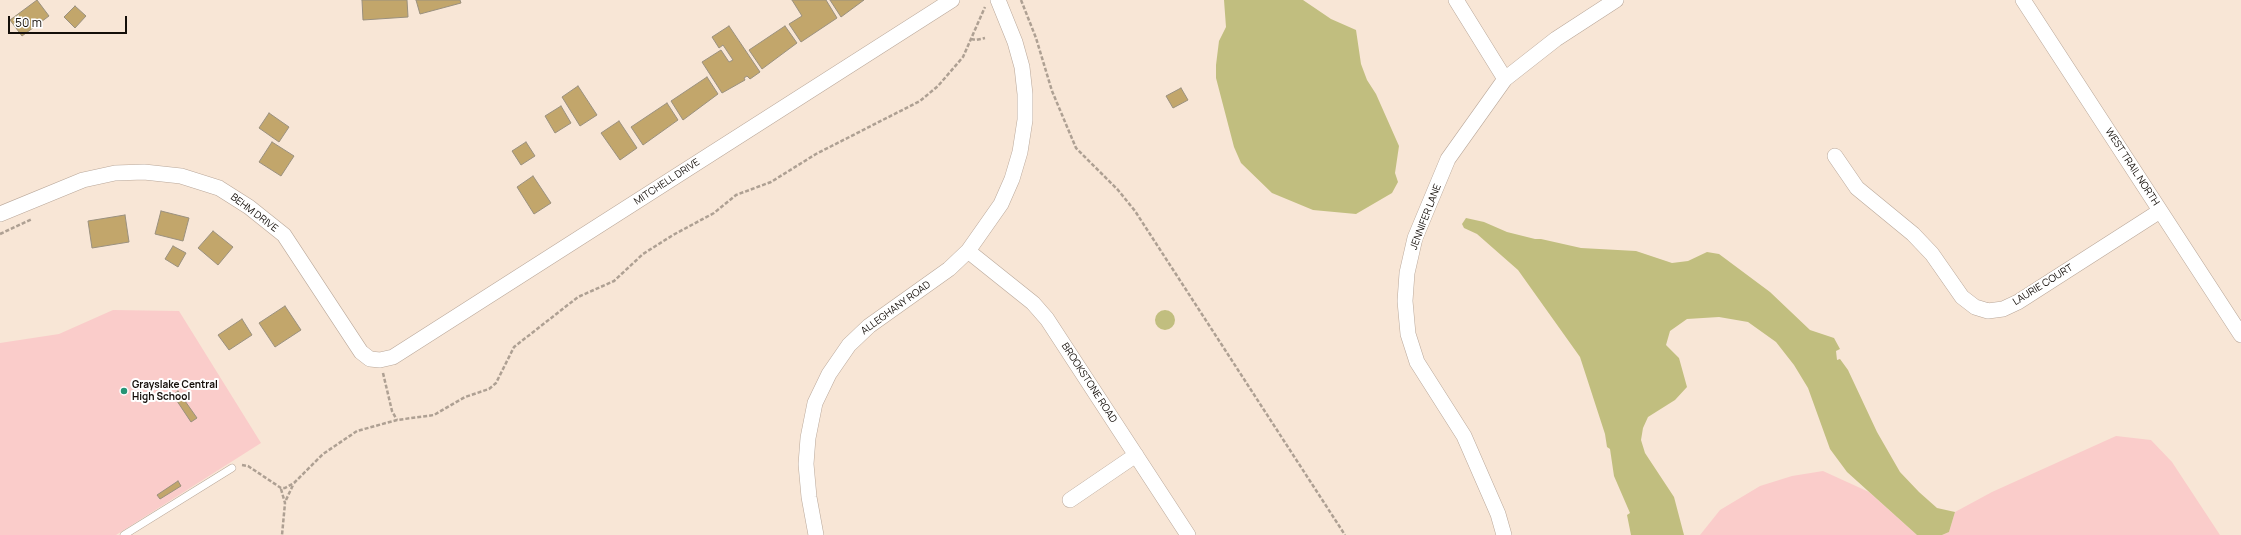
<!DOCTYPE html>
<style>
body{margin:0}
#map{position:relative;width:2241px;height:535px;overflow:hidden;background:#f8e6d6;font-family:Manrope,sans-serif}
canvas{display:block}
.scale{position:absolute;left:8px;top:16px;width:119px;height:18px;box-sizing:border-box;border:2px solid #140e09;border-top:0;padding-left:5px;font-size:12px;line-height:14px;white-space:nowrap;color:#140e09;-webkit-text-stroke:3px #fff;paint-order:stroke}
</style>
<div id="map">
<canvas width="2241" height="535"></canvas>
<div class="scale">50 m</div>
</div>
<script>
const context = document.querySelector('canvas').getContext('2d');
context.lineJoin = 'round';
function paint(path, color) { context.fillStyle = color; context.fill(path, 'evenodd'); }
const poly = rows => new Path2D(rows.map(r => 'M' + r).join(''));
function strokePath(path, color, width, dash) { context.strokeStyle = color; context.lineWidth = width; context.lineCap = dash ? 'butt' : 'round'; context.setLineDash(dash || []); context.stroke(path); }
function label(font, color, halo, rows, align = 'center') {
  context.font = font + ' Manrope,sans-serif'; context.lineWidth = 4; context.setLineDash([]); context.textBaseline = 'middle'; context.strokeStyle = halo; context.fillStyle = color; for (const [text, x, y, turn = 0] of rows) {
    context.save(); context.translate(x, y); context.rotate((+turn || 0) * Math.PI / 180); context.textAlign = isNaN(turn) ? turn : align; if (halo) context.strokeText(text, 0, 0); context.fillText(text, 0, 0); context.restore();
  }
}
paint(poly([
 [113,310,179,311,261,443,116,535,0,535,0,343,59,334],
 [2116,436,2151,440,2172,462,2220,535,1942,535,1949,532,1955,512,1992,492],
 [1823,471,1869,492,1917,535,1700,535,1720,510,1760,486,1792,476]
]), '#faccca');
paint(poly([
 [1224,0,1303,0,1331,19,1356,30,1361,64,1367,80,1376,94,1399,146,1395,173,1398,182,1392,193,1356,214,1313,210,1272,193,1241,163,1234,147,1216,78,1216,65,1219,41,1226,27],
 [1466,218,1484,222,1507,232,1535,239,1541,239,1581,248,1636,251,1672,263,1688,261,1707,252,1719,254,1770,292,1810,330,1834,338,1840,349,1836,351,1837,360,1840,359,1848,370,1877,432,1900,472,1919,492,1937,508,1955,512,1949,532,1942,535,1917,535,1847,472,1830,449,1808,388,1794,365,1776,342,1748,322,1719,317,1687,319,1670,331,1666,345,1679,358,1687,387,1675,400,1648,417,1643,428,1641,440,1645,453,1674,497,1684,535,1631,535,1627,515,1630,513,1614,476,1610,449,1607,447,1605,434,1580,357,1518,270,1477,234,1464,228,1462,224],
 '1155 320a10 10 0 1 1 20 0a10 10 0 1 1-20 0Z'
]), '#c1be7f');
const building = poly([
 [37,0,49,16,22,36,10,20,37,0],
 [362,0,407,0,408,17,363,20,362,0],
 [416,0,460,0,461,3,420,14,416,0],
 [792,0,826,0,837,18,801,42,789,24,802,16,792,0],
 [830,0,864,0,841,17,830,0],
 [75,6,86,16,75,28,64,17,75,6],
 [729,26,760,72,750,79,747,76,744,78,745,80,722,93,702,62,721,50,729,62,733,60,723,45,719,48,712,37,729,26],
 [785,26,797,43,762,69,749,50,785,26],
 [707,77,718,94,683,120,671,101,707,77],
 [578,86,597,115,580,126,562,97,578,86],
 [1181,88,1188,100,1173,108,1166,96,1181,88],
 [667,103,678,120,643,145,631,127,667,103],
 [561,106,571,123,555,133,545,116,561,106],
 [269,113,289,127,279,142,259,128,269,113],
 [619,121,637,148,620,160,601,133,619,121],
 [272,142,294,156,281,176,259,162,272,142],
 [526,142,535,156,521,165,512,151,526,142],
 [533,176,551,203,534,214,517,187,533,176],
 [161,211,189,218,183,241,155,234,161,211],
 [125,215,129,242,92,248,88,221,125,215],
 [213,231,233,247,218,265,198,248,213,231],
 [173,246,186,253,178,267,165,259,173,246],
 [285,306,301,330,275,347,259,323,285,306],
 [242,319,252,335,229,350,218,335,242,319],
 [178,391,197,418,191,422,173,395,178,391],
 [178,481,181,486,160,499,157,495,178,481]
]);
paint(building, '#c2a66b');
strokePath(building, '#9a907e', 1);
const service = poly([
 [124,535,232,468]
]);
const minor = poly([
 [1456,0,1505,79],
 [2023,0,2241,335],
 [1835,156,1857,188,1913,234,1932,254,1962,297,1975,307,1988,311,2003,309,2018,302,2160,211],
 [0,214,83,180,115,173,144,172,181,176,219,188,249,207,284,235,361,352,370,359,380,360,393,357,952,0],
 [968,251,1033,303,1047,319,1188,535],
 [1070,500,1136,455],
 [816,535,809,497,806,464,808,438,815,403,829,374,849,345,869,326,949,269,968,251,1001,204,1012,179,1020,152,1025,120,1025,94,1022,67,1015,42,998,0],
 [1504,535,1498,514,1464,436,1417,362,1408,334,1405,301,1407,273,1415,238,1448,159,1505,79,1556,39,1616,0]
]);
strokePath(service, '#b9a799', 8);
strokePath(minor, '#b9a799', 16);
strokePath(poly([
 [1021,0,1036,38,1052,91,1076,148,1118,190,1135,211,1345,535],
 [971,39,976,40,985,38],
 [0,234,32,219],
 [383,373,392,411,397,420],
 [242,465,248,466,281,488,285,488,294,483,323,454,357,431,397,420,434,415,465,397,489,389,496,383,514,347,578,297,614,281,643,254,673,235,714,213,736,195,771,182,816,154,920,101,938,86,963,57,985,7],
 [281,489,285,503,282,535],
 [286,500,293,485]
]), '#aea093', 2.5, [4, 2]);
strokePath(service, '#fff', 7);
strokePath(minor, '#fff', 15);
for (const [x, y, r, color] of [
 [124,391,4,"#269475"]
]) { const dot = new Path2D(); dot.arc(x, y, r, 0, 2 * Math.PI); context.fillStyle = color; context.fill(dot); strokePath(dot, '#fff', 1.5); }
label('10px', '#140e09', '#fff', [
 ["WEST TRAIL NORTH",2132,167,57],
 ["MITCHELL DRIVE",667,182,-33],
 ["BEHM DRIVE",254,213,37],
 ["JENNIFER LANE",1426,217,-69],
 ["LAURIE COURT",2043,285,-32],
 ["ALLEGHANY ROAD",896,308,-36],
 ["BROOKSTONE ROAD",1089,383,57]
]);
label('bold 10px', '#140e09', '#fff', [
 ["Grayslake Central",132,385],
 ["High School",132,397]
], 'left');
</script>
